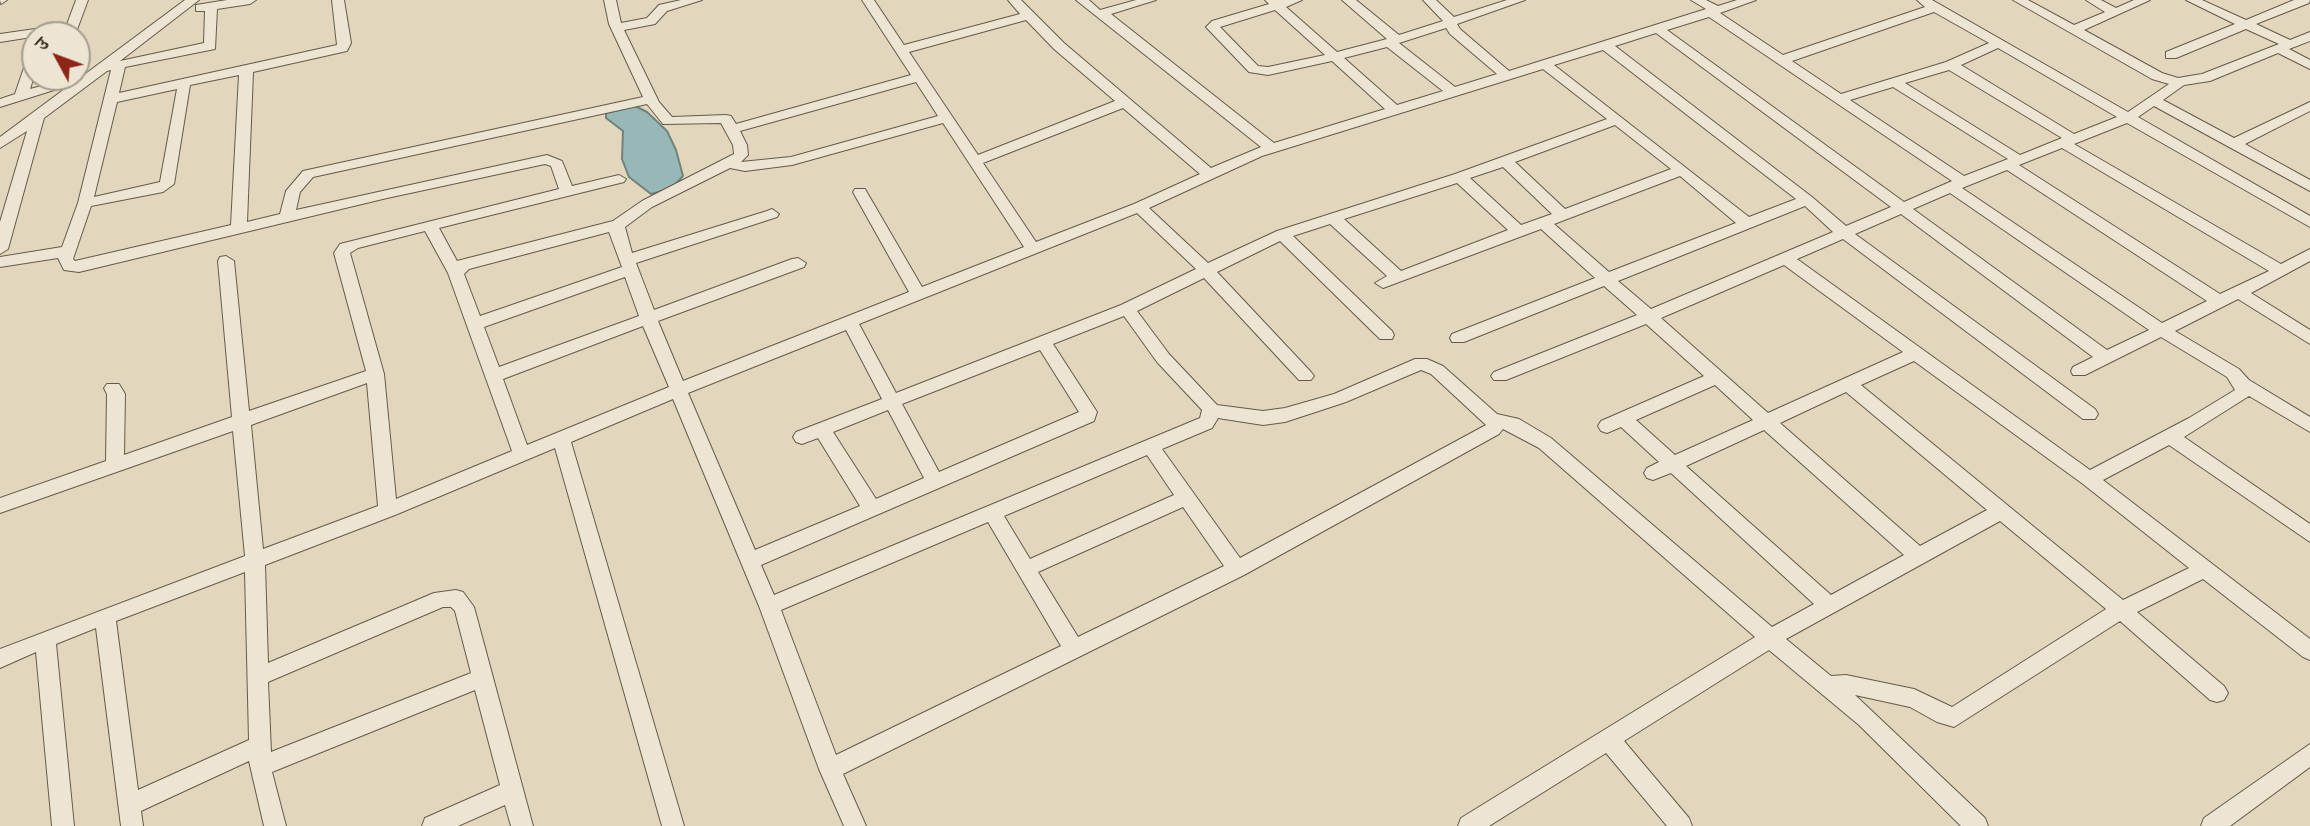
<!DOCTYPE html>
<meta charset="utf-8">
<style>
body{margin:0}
#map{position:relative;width:2310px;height:826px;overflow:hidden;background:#e2d7bc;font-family:"Gentium Book Plus","Noto Serif Devanagari",serif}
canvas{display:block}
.north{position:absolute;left:21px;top:21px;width:70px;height:70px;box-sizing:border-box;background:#ece5d3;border:2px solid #a59d8d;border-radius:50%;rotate:311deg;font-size:19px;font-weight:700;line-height:28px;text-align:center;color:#3b3123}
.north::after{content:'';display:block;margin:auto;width:24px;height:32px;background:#8f2418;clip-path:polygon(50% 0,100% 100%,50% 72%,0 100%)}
</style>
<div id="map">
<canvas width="2310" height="826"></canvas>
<div class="north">उ</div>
</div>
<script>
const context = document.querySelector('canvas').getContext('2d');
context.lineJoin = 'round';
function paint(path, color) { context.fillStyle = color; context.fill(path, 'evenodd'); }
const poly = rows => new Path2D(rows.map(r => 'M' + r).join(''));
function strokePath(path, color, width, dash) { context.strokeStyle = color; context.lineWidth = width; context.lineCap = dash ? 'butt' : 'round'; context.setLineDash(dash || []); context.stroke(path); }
const water = poly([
 [635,106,647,112,667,131,676,150,683,176,672,188,651,194,629,177,622,159,623,131,606,118,606,113,635,106]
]);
paint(water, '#96b8b7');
strokePath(water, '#72827c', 2);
const street = poly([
 [0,0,7,0,1,4,0,0],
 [76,0,88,0,75,35,63,35,76,0],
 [185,0,199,0,120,61,204,43,205,11,196,11,196,5,227,0,256,0,250,4,217,9,215,49,125,67,119,93,337,45,332,0,344,0,351,43,347,51,253,72,247,222,280,214,286,191,303,171,643,97,609,24,604,0,616,0,621,23,647,18,659,5,681,0,702,0,667,11,655,24,624,30,659,102,672,117,726,115,731,116,736,124,911,75,862,0,874,0,904,45,1020,14,1008,0,1021,0,1064,43,1211,168,1261,147,1076,0,1089,0,1100,10,1136,0,1156,0,1111,14,1274,143,1385,109,1332,61,1268,75,1249,72,1206,27,1212,21,1269,4,1265,0,1302,0,1286,7,1337,52,1387,39,1342,0,1356,0,1399,35,1443,21,1423,0,1436,0,1454,17,1507,0,1525,0,1457,24,1460,29,1509,71,1706,9,1691,0,1706,0,1718,6,1737,0,1756,0,1720,13,1783,55,1925,7,1917,0,1932,0,2128,112,2169,84,2152,79,2013,0,2028,0,2074,25,2105,12,2086,0,2101,0,2116,8,2134,0,2150,0,2084,30,2162,73,2178,78,2202,74,2279,44,2246,29,2176,58,2166,58,2166,52,2235,24,2186,0,2202,0,2246,20,2294,0,2310,0,2309,3,2256,24,2290,40,2310,32,2310,41,2289,49,2310,60,2310,69,2278,53,2210,81,2184,85,2163,100,2234,138,2310,102,2310,111,2245,144,2310,180,2310,191,2154,106,2138,117,2310,216,2310,227,2127,123,2074,144,2281,264,2310,249,2310,261,2251,293,2310,330,2310,344,2238,299,2175,331,2239,369,2249,380,2310,417,2310,432,2249,396,2184,437,2310,524,2310,542,2169,445,2103,480,2310,639,2310,660,2303,657,2203,579,2137,612,2224,686,2228,693,2224,700,2217,702,2210,700,2120,621,1954,727,1937,722,1910,707,1855,695,1985,818,1988,826,1961,826,1859,725,1769,650,1624,741,1689,818,1692,826,1667,826,1606,753,1489,826,1458,826,1461,818,1755,637,1539,448,1503,429,1499,434,1244,575,843,774,866,826,844,826,819,769,759,606,673,399,571,442,684,826,662,826,555,448,395,515,265,565,268,663,434,593,456,590,463,592,474,607,533,826,511,826,505,805,458,826,422,826,425,818,500,785,475,690,272,772,286,826,264,826,249,761,141,811,143,826,121,826,96,628,56,644,74,826,52,826,36,652,0,668,0,649,245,556,233,431,0,513,0,498,106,461,107,394,104,388,107,384,119,384,125,394,124,455,232,417,218,261,220,257,226,256,234,261,249,411,366,371,334,253,340,244,559,189,551,166,545,164,387,198,79,272,64,270,58,258,0,267,0,257,62,247,78,203,111,70,107,71,44,118,8,249,0,254,0,222,27,131,0,148,0,137,70,85,0,107,0,99,15,94,30,50,35,49,35,73,30,89,84,75,185,0],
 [1275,10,1325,55,1268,67,1258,66,1220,27,1275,10],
 [1934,12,1989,43,1946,62,1841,94,1792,61,1934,12],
 [1709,17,1952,181,1904,202,1667,30,1709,17],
 [1026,20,1054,49,1115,101,978,155,909,52,1026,20],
 [1446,28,1450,34,1497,74,1455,87,1399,43,1446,28],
 [1656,33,1891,207,1846,226,1812,197,1615,46,1656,33],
 [1387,47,1443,91,1397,105,1344,58,1387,47],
 [1998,48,2117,117,2074,134,1961,65,1998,48],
 [1603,50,1796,199,1749,217,1554,65,1603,50],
 [1543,69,1607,119,1455,174,1277,231,1208,263,1149,208,1262,156,1543,69],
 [1949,70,2062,138,2020,155,1905,83,1949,70],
 [239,75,231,225,75,261,73,259,91,206,163,192,174,184,190,85,239,75],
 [916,82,938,116,791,157,741,162,748,155,747,145,740,131,916,82],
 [1893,87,2008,159,1964,176,1850,100,1893,87],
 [177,89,160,182,94,197,117,102,177,89],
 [647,104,663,124,721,123,733,145,734,154,642,201,613,221,457,261,439,228,624,182,626,179,619,175,572,186,562,161,547,155,296,210,300,192,313,177,647,104],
 [1123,108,1200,174,1134,204,1036,242,983,163,1123,108],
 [943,123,1024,247,922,287,865,189,855,189,853,192,909,292,683,381,658,321,804,267,806,263,798,258,792,259,654,310,636,263,777,217,779,214,772,209,767,211,632,253,625,227,652,207,730,168,745,171,792,165,943,123],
 [1615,125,1671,169,1565,209,1515,162,1615,125],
 [2062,148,2269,271,2220,294,2019,165,2062,148],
 [1503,167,1552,214,1521,225,1470,178,1503,167],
 [2007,170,2207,301,2162,323,1962,188,2007,170],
 [1680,176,1736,223,1609,272,1554,224,1680,176],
 [1457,183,1508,230,1401,271,1344,219,1457,183],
 [1950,193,2149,330,2107,350,1913,209,1950,193],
 [1805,206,1833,232,1651,309,1618,281,1805,206],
 [1137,213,1196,269,1121,305,896,393,859,324,1137,213],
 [1901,214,2093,357,2073,367,2071,371,2073,375,2085,375,2161,337,2227,377,2235,390,2189,418,2090,470,1797,259,1843,239,2083,419,2095,419,2098,414,2095,409,1855,234,1901,214],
 [1330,224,1387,276,1375,283,1383,288,1541,229,1595,278,1452,334,1450,338,1452,342,1464,342,1604,286,1637,315,1494,372,1491,376,1494,380,1506,380,1646,324,1704,376,1601,421,1598,426,1601,431,1607,433,1621,427,1659,462,1647,468,1644,473,1647,478,1653,480,1671,473,1814,604,1772,627,1551,438,1519,419,1497,414,1443,366,1427,359,1415,359,1334,394,1285,408,1263,411,1217,405,1169,354,1137,311,1204,278,1299,380,1311,380,1314,376,1311,372,1217,272,1280,241,1380,339,1392,339,1394,335,1392,331,1293,236,1330,224],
 [425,231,448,273,512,451,396,499,384,374,350,253,358,248,425,231],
 [609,232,622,267,480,316,464,274,469,269,609,232],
 [1784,265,1903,352,1768,413,1661,318,1784,265],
 [625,277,639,316,499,367,484,327,625,277],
 [1124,316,1157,362,1202,410,1200,418,774,595,761,565,1094,421,1097,412,1053,344,1124,316],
 [643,326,669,387,527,445,503,379,643,326],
 [846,330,882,399,796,432,793,437,796,442,802,444,818,438,860,506,755,550,688,393,846,330],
 [1040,350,1079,412,939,472,902,404,1040,350],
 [1914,361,2083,484,2189,568,2123,600,1861,385,1914,361],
 [1421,370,1431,374,1486,425,1240,558,1162,449,1212,428,1218,418,1263,425,1285,422,1346,402,1421,370],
 [367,383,378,506,263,549,251,425,367,383],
 [1715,385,1753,420,1675,455,1636,420,1715,385],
 [1846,392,1987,510,1920,546,1780,423,1846,392],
 [888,410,924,478,876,499,833,432,888,410],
 [1764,430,1904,555,1831,595,1686,466,1764,430],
 [1147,455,1174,495,1030,559,1004,516,1147,455],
 [1183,507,1224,566,1078,637,1038,572,1183,507],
 [2000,521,2106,609,1952,707,1914,689,1846,675,1831,676,1786,639,2000,521],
 [988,522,1061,646,836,755,781,610,988,522],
 [245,572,249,740,138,790,116,621,245,572],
 [443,607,451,607,455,611,471,673,271,752,268,682,443,607],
 [35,29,45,35,0,42,0,34,35,29],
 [2310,744,2310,767,2230,826,2201,826,2204,818,2310,744]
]);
strokePath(street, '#655a49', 2);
paint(street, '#ece5d3');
</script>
